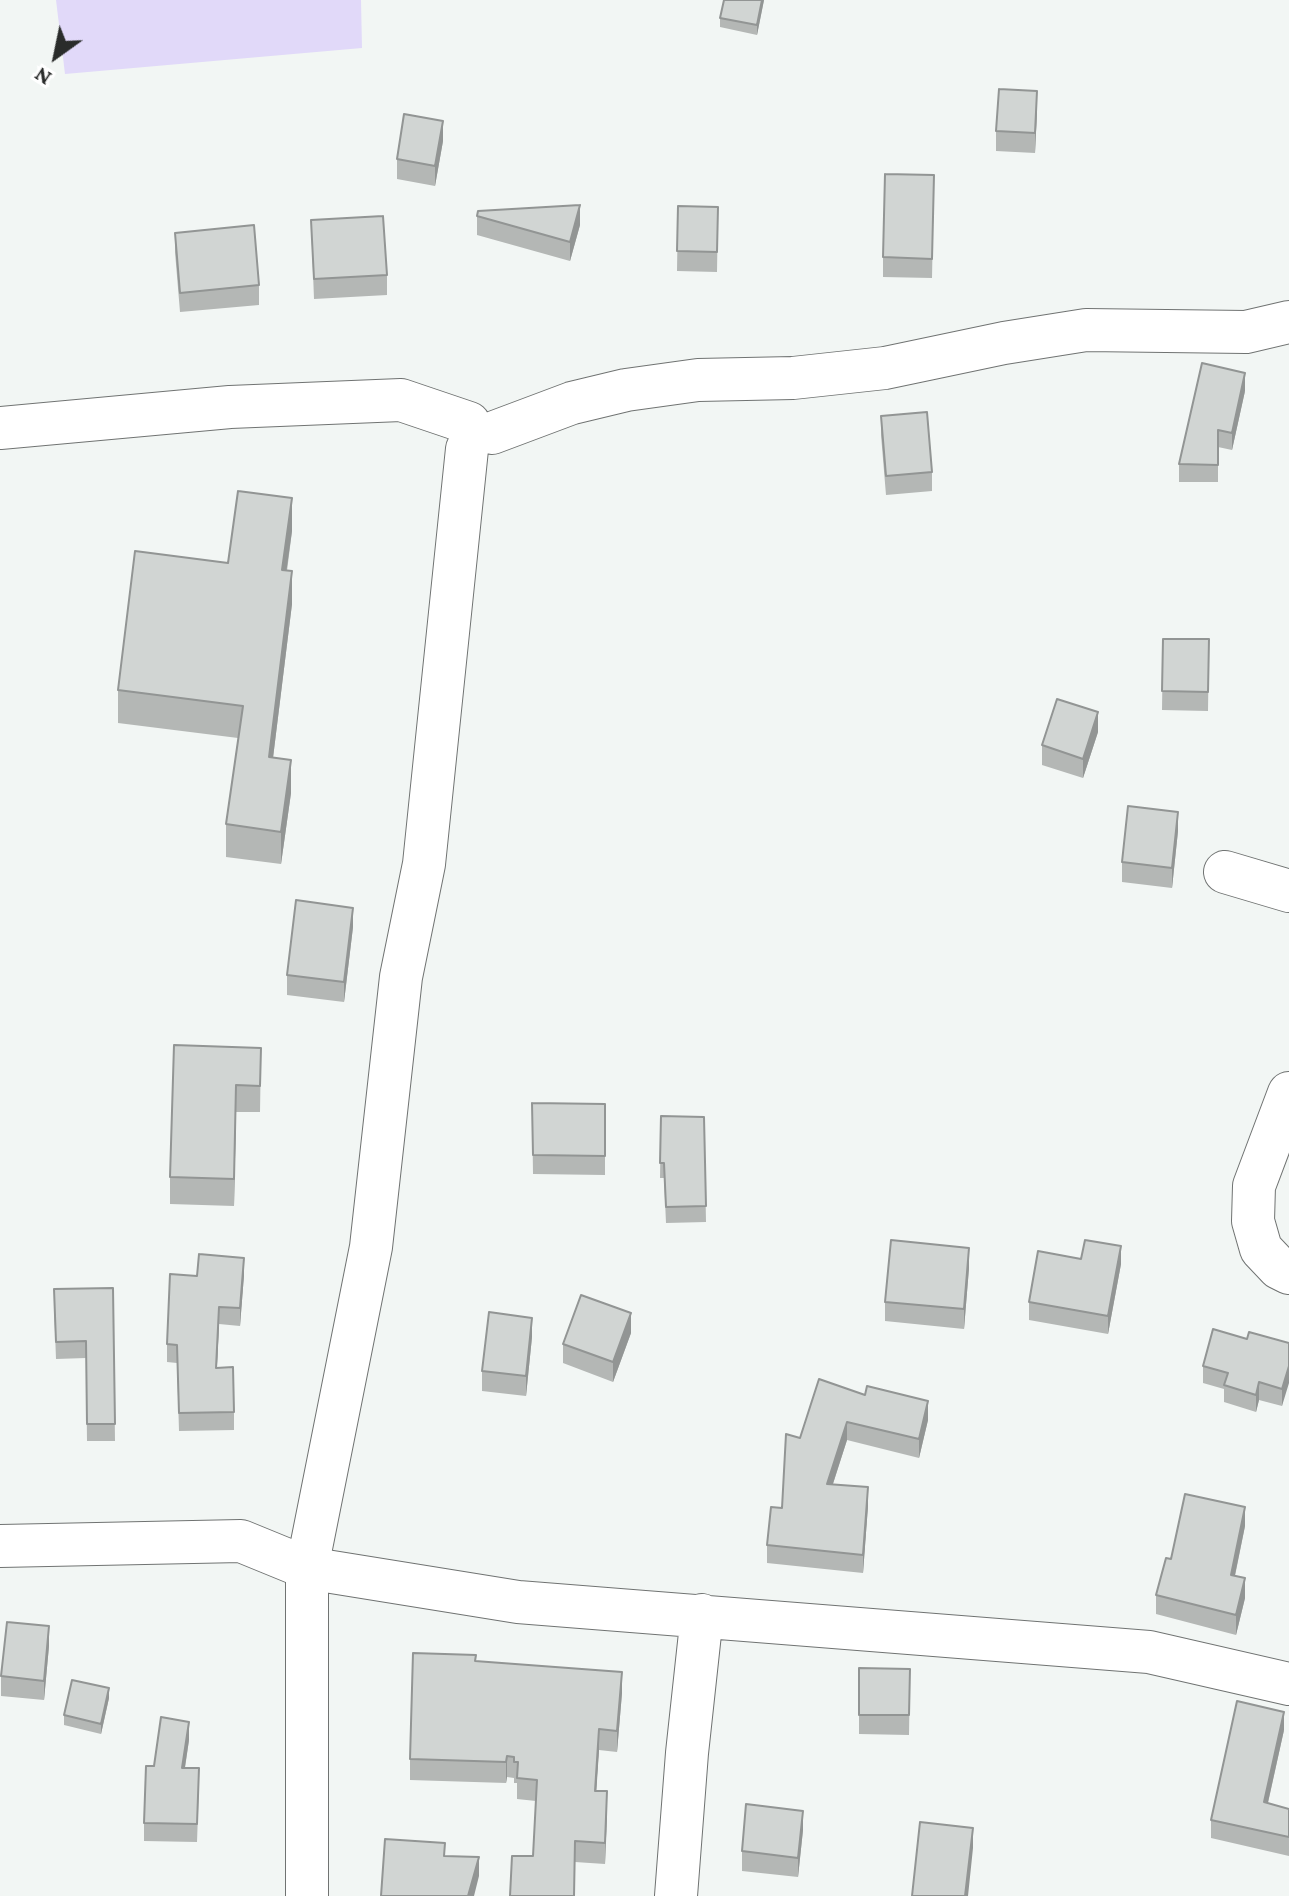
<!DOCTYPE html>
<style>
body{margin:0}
#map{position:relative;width:1289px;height:1896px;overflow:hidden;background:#f2f6f4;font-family:"Crimson Pro",serif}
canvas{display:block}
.north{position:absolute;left:16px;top:16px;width:80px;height:80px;-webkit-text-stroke:6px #fff;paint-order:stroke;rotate:213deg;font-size:22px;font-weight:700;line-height:32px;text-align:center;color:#2a2c2b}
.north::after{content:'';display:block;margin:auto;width:28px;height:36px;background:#2a2c2b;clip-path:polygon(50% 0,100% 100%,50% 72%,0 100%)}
</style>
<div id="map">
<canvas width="1289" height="1896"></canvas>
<div class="north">N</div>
</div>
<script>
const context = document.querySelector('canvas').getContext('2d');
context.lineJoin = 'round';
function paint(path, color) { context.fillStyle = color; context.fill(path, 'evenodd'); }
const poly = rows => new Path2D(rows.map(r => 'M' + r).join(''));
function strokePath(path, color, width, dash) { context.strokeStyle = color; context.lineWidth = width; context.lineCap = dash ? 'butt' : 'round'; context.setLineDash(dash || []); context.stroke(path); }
paint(poly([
 [56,0,361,0,362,48,65,74]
]), '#e1d9f9');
const minor = poly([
 [0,428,230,407,401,400,469,423],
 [492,433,572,403,626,390,698,380,793,378,885,368,1004,343,1086,330,1246,332,1289,322],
 [1225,872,1289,891],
 [1289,1093,1254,1186,1253,1221,1261,1249,1279,1268,1289,1273],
 [0,1546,241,1541,307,1568,518,1602,1149,1652,1289,1684],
 [307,1896,307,1568,371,1247,401,977,424,864,467,449],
 [676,1896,687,1753,702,1615]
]);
strokePath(minor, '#707372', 44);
strokePath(minor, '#fff', 42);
paint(poly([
 [724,0,764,0,757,35,720,27,720,18],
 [1037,110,1035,153,996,151,996,131],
 [443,141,435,186,397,179,397,159],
 [934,175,932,278,883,277,883,257],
 [678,206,718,207,717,272,677,271],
 [477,216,580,225,570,261,477,235],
 [311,220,387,275,387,295,314,299],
 [175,233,259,285,259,305,180,312,175,252],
 [1245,391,1232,450,1218,447,1218,482,1179,482,1179,464],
 [881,416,932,472,932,491,886,495,881,435],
 [292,531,287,571,292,604,273,758,291,793,281,864,226,857,226,824,238,738,118,723,118,690,228,563],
 [1163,639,1209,639,1208,711,1162,710],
 [1098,732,1083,778,1042,765,1042,745],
 [1178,831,1172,888,1122,882,1122,862],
 [353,927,344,1002,287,995,287,975],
 [261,1048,260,1112,236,1112,234,1206,170,1204,170,1177],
 [532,1103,605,1104,605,1175,533,1174],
 [661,1116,704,1117,706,1222,666,1223,664,1178,660,1178],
 [1081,1259,1121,1264,1108,1334,1029,1320,1029,1302],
 [969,1268,964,1329,885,1321,885,1302],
 [244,1275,240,1326,219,1324,217,1367,234,1412,234,1430,179,1431,177,1363,167,1362,167,1344,197,1276],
 [113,1288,115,1441,87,1441,86,1358,56,1359,54,1306],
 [631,1333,613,1382,563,1363,563,1344],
 [532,1337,526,1396,482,1391,482,1371],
 [1247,1339,1289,1343,1282,1406,1259,1400,1256,1412,1224,1402,1224,1389,1203,1383,1203,1366],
 [819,1379,928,1420,919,1458,847,1440,833,1484,868,1506,863,1573,767,1563,767,1545,782,1508],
 [1245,1526,1235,1576,1245,1598,1236,1635,1156,1614,1156,1595,1171,1559],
 [49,1646,44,1700,1,1696,1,1676],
 [475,1661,622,1693,617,1752,599,1750,596,1791,607,1812,605,1864,575,1862,533,1856,536,1801,517,1799,517,1783,514,1783,514,1778,507,1777,506,1783,410,1780,410,1759],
 [859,1668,910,1669,909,1735,859,1734],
 [109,1698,101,1734,64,1725,64,1715],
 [1284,1730,1268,1803,1289,1809,1289,1856,1211,1838,1211,1820],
 [189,1740,185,1768,199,1786,197,1842,144,1841,144,1823,154,1766],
 [803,1830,798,1877,742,1871,742,1851]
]), '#b4b7b5');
paint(poly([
 [762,0,764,0,757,35,757,25],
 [1037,91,1037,110,1035,153,1035,133],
 [443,121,443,141,435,186,435,166],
 [580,205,580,225,570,261,570,242],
 [1245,373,1245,391,1232,450,1232,433],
 [292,498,292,531,282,602,282,570],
 [292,571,292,604,269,790,269,757],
 [1098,712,1098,732,1083,778,1083,759],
 [291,760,291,793,281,864,281,832],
 [1178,812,1178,831,1172,888,1172,868],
 [353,908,353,927,344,1002,344,982],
 [236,1085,236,1112,234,1206,234,1179],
 [1121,1246,1121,1264,1108,1334,1108,1316],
 [969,1248,969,1268,964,1329,964,1309],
 [244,1258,244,1275,240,1326,240,1308],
 [219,1307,219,1324,216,1385,216,1368],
 [631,1313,631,1333,613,1382,613,1362],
 [532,1318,532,1337,526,1396,526,1376],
 [1289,1366,1289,1383,1282,1406,1282,1389],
 [1259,1382,1259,1400,1256,1412,1256,1395],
 [928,1401,928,1420,919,1458,919,1439],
 [847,1422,847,1440,827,1502,827,1484],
 [868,1487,868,1506,863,1573,863,1555],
 [1245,1507,1245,1526,1231,1594,1231,1575],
 [1245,1578,1245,1598,1236,1635,1236,1615],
 [49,1626,49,1646,44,1700,44,1681],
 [622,1672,622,1693,617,1752,617,1731],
 [109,1688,109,1698,101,1734,101,1724],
 [1284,1712,1284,1730,1264,1820,1264,1802],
 [189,1722,189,1740,182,1786,182,1768],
 [599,1729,599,1750,595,1812,595,1791],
 [507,1756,507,1777,506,1783,506,1762],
 [607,1791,607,1812,605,1864,605,1843],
 [803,1811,803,1830,798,1877,798,1858],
 [973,1828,973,1848,968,1896,965,1896],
 [479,1857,479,1876,474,1896,468,1896]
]), '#929594');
const building = poly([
 [724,0,762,0,757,25,720,18,724,0],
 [999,89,1037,91,1035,133,996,131,999,89],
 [404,114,443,121,435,166,397,159,404,114],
 [885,174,934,175,932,259,883,257,885,174],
 [580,205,570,242,477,216,478,211,580,205],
 [678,206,718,207,717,252,677,251,678,206],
 [383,216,387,275,314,279,311,220,383,216],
 [254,225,259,285,180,293,175,233,254,225],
 [1202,363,1245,373,1232,433,1218,430,1218,465,1179,464,1202,363],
 [927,412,932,472,886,476,881,416,927,412],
 [238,491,292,498,282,570,292,571,269,757,291,760,281,832,226,824,243,706,118,690,135,551,228,563,238,491],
 [1163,639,1209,639,1208,692,1162,691,1163,639],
 [1057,699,1098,712,1083,759,1042,745,1057,699],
 [1128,806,1178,812,1172,868,1122,862,1128,806],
 [296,900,353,908,344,982,287,975,296,900],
 [174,1045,261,1048,260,1086,236,1085,234,1179,170,1177,174,1045],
 [532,1103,605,1104,605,1156,533,1155,532,1103],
 [661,1116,704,1117,706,1206,666,1207,664,1163,660,1163,661,1116],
 [891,1240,969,1248,964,1309,885,1302,891,1240],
 [1085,1240,1121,1246,1108,1316,1029,1302,1038,1251,1081,1259,1085,1240],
 [199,1254,244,1258,240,1308,219,1307,216,1368,233,1367,234,1412,179,1413,177,1345,167,1344,170,1274,197,1276,199,1254],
 [113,1288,115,1424,87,1424,86,1341,56,1342,54,1289,113,1288],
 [581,1295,631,1313,613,1362,563,1344,581,1295],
 [489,1312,532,1318,526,1376,482,1371,489,1312],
 [1213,1329,1247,1339,1249,1332,1289,1343,1289,1366,1282,1389,1259,1382,1256,1395,1224,1385,1228,1373,1203,1366,1213,1329],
 [819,1379,865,1395,867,1386,928,1401,919,1439,847,1422,827,1484,868,1487,863,1555,767,1545,771,1507,782,1508,786,1434,800,1438,819,1379],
 [1185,1494,1245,1507,1231,1575,1245,1578,1236,1615,1156,1595,1166,1558,1171,1559,1185,1494],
 [7,1622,49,1626,44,1681,1,1676,7,1622],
 [413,1653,476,1655,475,1661,622,1672,617,1731,599,1729,595,1791,607,1791,605,1843,575,1841,574,1896,510,1896,512,1856,533,1856,537,1780,517,1778,518,1762,514,1762,514,1757,507,1756,506,1762,410,1759,413,1653],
 [859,1668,910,1669,909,1715,859,1715,859,1668],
 [72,1680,109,1688,101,1724,64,1715,72,1680],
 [1237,1701,1284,1712,1264,1802,1289,1809,1289,1837,1211,1820,1237,1701],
 [161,1717,189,1722,182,1768,199,1768,197,1824,144,1823,146,1766,154,1766,161,1717],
 [746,1804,803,1811,798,1858,742,1851,746,1804],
 [920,1822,973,1828,965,1896,912,1896,920,1822],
 [385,1839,445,1843,444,1856,479,1857,468,1896,381,1896,385,1839]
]);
paint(building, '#d1d5d3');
strokePath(building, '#929594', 2);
</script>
